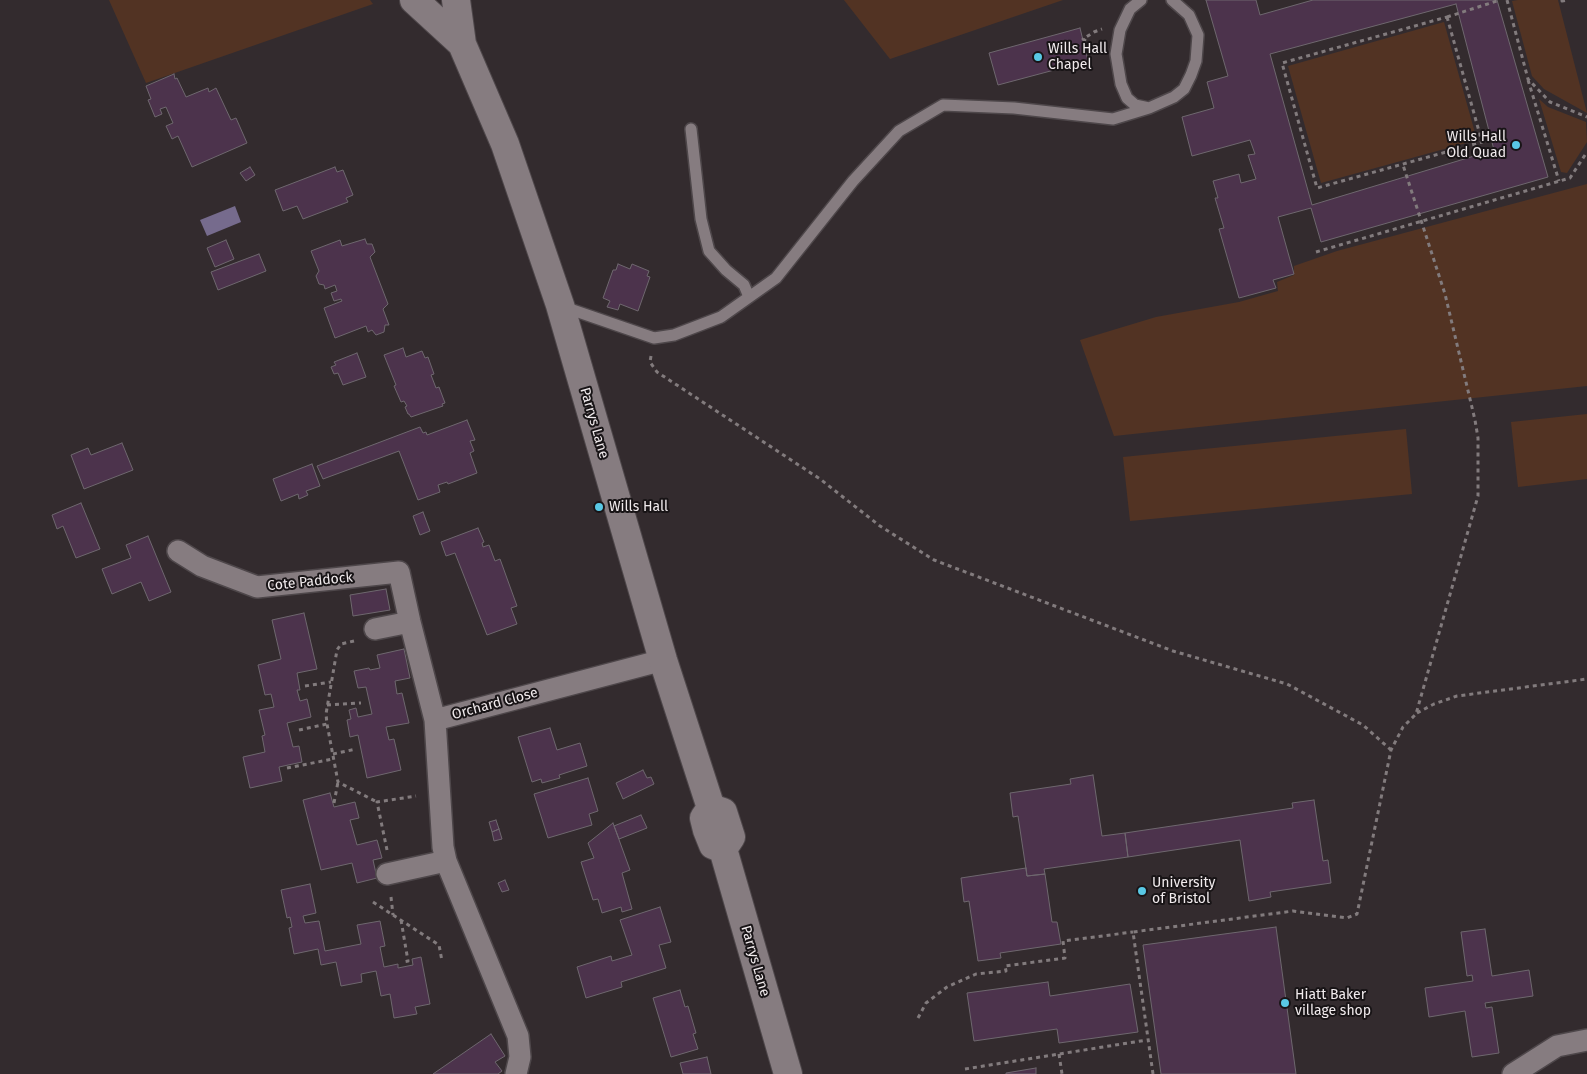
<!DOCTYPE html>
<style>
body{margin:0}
canvas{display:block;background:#332b2e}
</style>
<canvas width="1587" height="1074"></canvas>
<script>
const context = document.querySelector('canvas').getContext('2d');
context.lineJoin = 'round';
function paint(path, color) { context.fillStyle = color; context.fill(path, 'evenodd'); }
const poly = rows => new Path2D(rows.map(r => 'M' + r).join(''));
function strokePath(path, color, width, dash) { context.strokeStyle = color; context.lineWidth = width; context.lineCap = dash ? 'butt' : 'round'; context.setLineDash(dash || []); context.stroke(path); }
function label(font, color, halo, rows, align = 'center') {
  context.font = font + ' "Fira Sans",sans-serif'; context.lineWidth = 4; context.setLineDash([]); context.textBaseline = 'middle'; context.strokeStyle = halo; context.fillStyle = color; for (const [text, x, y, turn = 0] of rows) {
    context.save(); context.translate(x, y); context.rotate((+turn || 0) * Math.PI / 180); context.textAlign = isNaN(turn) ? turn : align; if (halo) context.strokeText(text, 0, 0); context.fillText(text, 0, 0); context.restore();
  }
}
paint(poly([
 [109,0,370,0,373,4,146,83],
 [844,0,1063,0,890,59],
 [1518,0,1558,0,1587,113,1544,89,1532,76,1512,1],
 [1444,22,1477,140,1321,183,1288,66],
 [1539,99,1548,107,1586,122,1587,142,1567,173,1561,172],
 [1587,184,1587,386,1114,436,1080,340,1156,317,1239,302,1278,291,1277,282,1294,275,1294,266,1337,251],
 [1587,414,1587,479,1518,487,1511,422],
 [1406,429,1412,494,1130,521,1123,457]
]), '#523323');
paint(poly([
 [235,206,241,222,207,236,200,220]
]), '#766b8d');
const building = poly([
 [1206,0,1256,0,1260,15,1313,0,1497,0,1548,177,1321,242,1311,208,1278,217,1294,274,1273,280,1276,288,1239,298,1219,229,1224,228,1215,198,1218,198,1213,181,1239,174,1241,183,1256,179,1248,155,1255,154,1250,140,1192,156,1182,117,1214,108,1207,82,1228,76,1206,0],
 [1456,4,1494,150,1312,205,1270,54,1456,4],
 [1080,28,1088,61,998,85,989,53,1080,28],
 [174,74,175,79,177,78,186,97,208,88,209,92,216,88,231,120,236,118,247,143,192,167,178,136,172,139,166,126,173,123,166,107,160,109,162,114,155,117,148,100,151,99,146,86,174,74],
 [250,167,255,175,246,181,240,173,250,167],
 [335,167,337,172,343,170,353,195,346,198,348,202,303,219,297,206,283,211,275,190,335,167],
 [365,239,367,244,372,244,375,252,370,257,388,304,383,309,389,325,385,325,384,332,376,335,372,330,368,332,366,326,335,338,324,308,342,301,341,299,334,301,331,293,337,291,335,285,325,289,324,285,319,284,316,276,319,271,311,251,340,240,342,246,365,239],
 [226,240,234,259,215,267,207,248,226,240],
 [259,254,266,271,218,290,211,272,259,254],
 [618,264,630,269,632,264,649,271,647,276,650,277,638,311,620,304,618,310,607,307,610,301,603,298,613,270,616,270,618,264],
 [403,348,406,357,422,351,425,358,428,357,434,374,431,375,436,388,439,387,445,403,442,404,443,406,411,417,409,414,408,414,405,407,407,406,404,401,401,402,394,386,396,385,384,355,403,348],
 [357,353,366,377,343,385,338,373,334,374,331,367,336,365,334,362,357,353],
 [467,420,475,440,470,441,474,451,470,453,477,473,448,484,447,482,438,485,440,492,418,500,399,451,323,479,317,466,420,427,423,433,426,432,427,435,467,420],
 [122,443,133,470,84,489,71,455,88,448,91,455,122,443],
 [312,464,320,486,306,491,308,495,299,499,298,494,281,501,273,479,312,464],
 [81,503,100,549,76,558,63,526,57,529,52,515,81,503],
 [423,512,430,531,420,535,413,516,423,512],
 [478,528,484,542,482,543,483,547,489,545,495,561,500,559,517,606,511,608,517,624,487,635,455,553,446,556,441,542,478,528],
 [148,536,171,592,149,601,141,582,112,594,102,569,131,558,126,545,148,536],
 [386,589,390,610,353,616,350,595,386,589],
 [304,613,317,669,297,673,300,690,297,690,300,701,307,699,311,717,287,723,293,747,299,746,302,762,279,767,282,781,250,788,243,757,265,752,262,736,265,735,259,710,274,707,271,694,265,695,258,665,281,659,272,620,304,613],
 [404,649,410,678,395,681,397,694,402,693,409,723,386,727,389,740,394,739,401,770,367,778,358,735,350,737,347,720,351,719,349,710,356,708,358,717,372,714,366,687,358,688,354,671,369,668,370,670,380,668,377,655,404,649],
 [550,728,557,750,580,743,587,766,559,775,560,778,542,783,541,779,532,782,518,737,550,728],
 [643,770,647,778,651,777,654,784,623,799,616,783,643,770],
 [1093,775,1102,836,1125,833,1128,857,1044,869,1045,874,1027,876,1018,816,1013,817,1010,793,1071,784,1070,779,1093,775],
 [588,778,598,811,589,814,592,825,548,838,534,794,588,778],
 [330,793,334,807,355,802,359,818,350,820,357,845,377,840,382,858,373,860,377,878,357,883,352,863,321,870,303,800,330,793],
 [1314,800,1323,861,1328,860,1331,883,1270,892,1271,897,1249,901,1240,840,1128,857,1125,833,1293,808,1292,803,1314,800],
 [641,815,647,828,619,839,614,826,641,815],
 [496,820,499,829,492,832,489,822,496,820],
 [613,823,630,870,622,873,632,909,622,912,621,907,602,913,598,899,593,900,581,862,594,858,588,843,613,823],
 [499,829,502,839,494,841,492,832,499,829],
 [1026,868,1027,876,1045,874,1052,922,1057,922,1061,944,1000,953,1001,958,978,961,969,901,964,902,961,878,1026,868],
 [505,880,509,890,502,892,498,883,505,880],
 [310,884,316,913,303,916,305,923,319,921,325,951,361,944,357,925,380,921,385,946,380,947,384,967,398,964,398,968,413,965,412,959,421,957,430,1004,415,1007,417,1014,394,1018,390,994,381,996,376,971,361,974,362,982,341,986,336,962,321,965,318,949,294,954,289,928,292,927,290,917,287,918,281,890,310,884],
 [660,907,671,942,659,945,666,968,621,982,622,987,586,998,577,967,611,956,612,961,632,955,620,920,660,907],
 [1276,927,1296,1074,1161,1074,1143,945,1276,927],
 [1485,929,1492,976,1529,970,1533,996,1485,1003,1486,1008,1492,1007,1499,1053,1472,1057,1465,1011,1429,1017,1425,988,1473,981,1472,975,1467,976,1461,932,1485,929],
 [1048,982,1050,996,1130,984,1138,1032,1059,1043,1057,1029,974,1041,967,993,1048,982],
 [680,990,685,1007,688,1006,696,1033,693,1034,698,1049,671,1057,653,998,680,990],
 [491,1034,505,1056,495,1062,502,1071,498,1074,433,1074,491,1034],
 [707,1057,711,1074,683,1074,680,1063,707,1057],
 [1036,1068,1036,1074,1006,1074,1006,1073,1036,1068]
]);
paint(building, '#4c334c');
strokePath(building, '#6e676e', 1);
const service = poly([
 [1141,0,1130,9,1120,30,1116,54,1121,84,1127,98,1135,105,1149,108,1174,97,1184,89,1191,75,1196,61,1198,35,1189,15,1172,0],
 [691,129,701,219,709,251,726,270,744,285,749,297],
 [561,306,654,338,674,335,721,317,776,278,853,181,899,131,943,105,1014,108,1113,119,1149,108]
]);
const minor = poly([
 [178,551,202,566,257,587,399,572,410,622,435,720,443,847,446,861,518,1036,520,1057,516,1074],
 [375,629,410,622],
 [435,720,663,660],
 [387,874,446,861],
 [1513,1074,1557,1046,1587,1040]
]);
const secondary = poly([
 [414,0,462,44],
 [456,0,462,44,505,144,560,305,663,660,711,808],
 [711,808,723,812,731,837,723,849],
 [711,808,704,818,707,830,713,845,723,849],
 [723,849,788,1074]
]);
strokePath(service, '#4e474a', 14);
strokePath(minor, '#4e474a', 24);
strokePath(secondary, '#4e474a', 30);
strokePath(poly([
 [1507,0,1528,79,1550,102,1587,117],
 [1562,0,1562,1,1567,0],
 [1447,17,1482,142,1317,188,1282,63,1447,17],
 [1447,17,1500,0],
 [1099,50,1083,39,1094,32,1102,29],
 [1528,80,1559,181],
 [1316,252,1570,178,1587,152],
 [651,356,650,362,657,372,820,479,880,526,934,560,1173,651,1287,684,1363,725,1391,750],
 [354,641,341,644,337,650,326,714,327,724,338,782,377,802],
 [305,686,331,682],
 [327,705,361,703],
 [1417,713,1434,704,1457,696,1587,679],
 [299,730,327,724],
 [333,754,356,749],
 [287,768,333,759],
 [334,803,338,782],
 [387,850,377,802,416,796],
 [391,897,393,915],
 [373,902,439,945,442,961],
 [401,920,408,961,402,962],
 [918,1018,926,1003,947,987,976,974,1006,971,1005,966,1065,958,1063,941,1133,932],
 [1059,1054,1062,1074],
 [965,1069,1147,1040],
 [1153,1074,1133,932,1293,911,1347,918,1357,914,1391,750,1403,727,1416,714,1478,496,1478,438,1475,420,1445,294,1403,165]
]), '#827b7d', 3, [4, 4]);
strokePath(service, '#867c80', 11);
strokePath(minor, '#867c80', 21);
strokePath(secondary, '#867c80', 28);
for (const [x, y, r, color] of [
 [1038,57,5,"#59c8e5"],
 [1516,145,5,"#59c8e5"],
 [599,507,5,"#59c8e5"],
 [1142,891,5,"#59c8e5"],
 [1285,1003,5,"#59c8e5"]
]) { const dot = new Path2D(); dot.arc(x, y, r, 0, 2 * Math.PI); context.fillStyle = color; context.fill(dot); strokePath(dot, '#181416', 2); }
label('14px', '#f1ebed', '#181416', [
 ["Wills Hall",1048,49],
 ["Chapel",1048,65],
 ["Wills Hall",1506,137,"right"],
 ["Old Quad",1506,153,"right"],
 ["Wills Hall",609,507],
 ["University",1152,883],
 ["of Bristol",1152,899],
 ["Hiatt Baker",1295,995],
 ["village shop",1295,1011]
], 'left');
label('14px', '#f1ebed', '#181416', [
 ["Parrys Lane",594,423,74],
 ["Cote Paddock",310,582,-6],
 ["Orchard Close",495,704,-15],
 ["Parrys Lane",755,961,74]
]);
</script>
